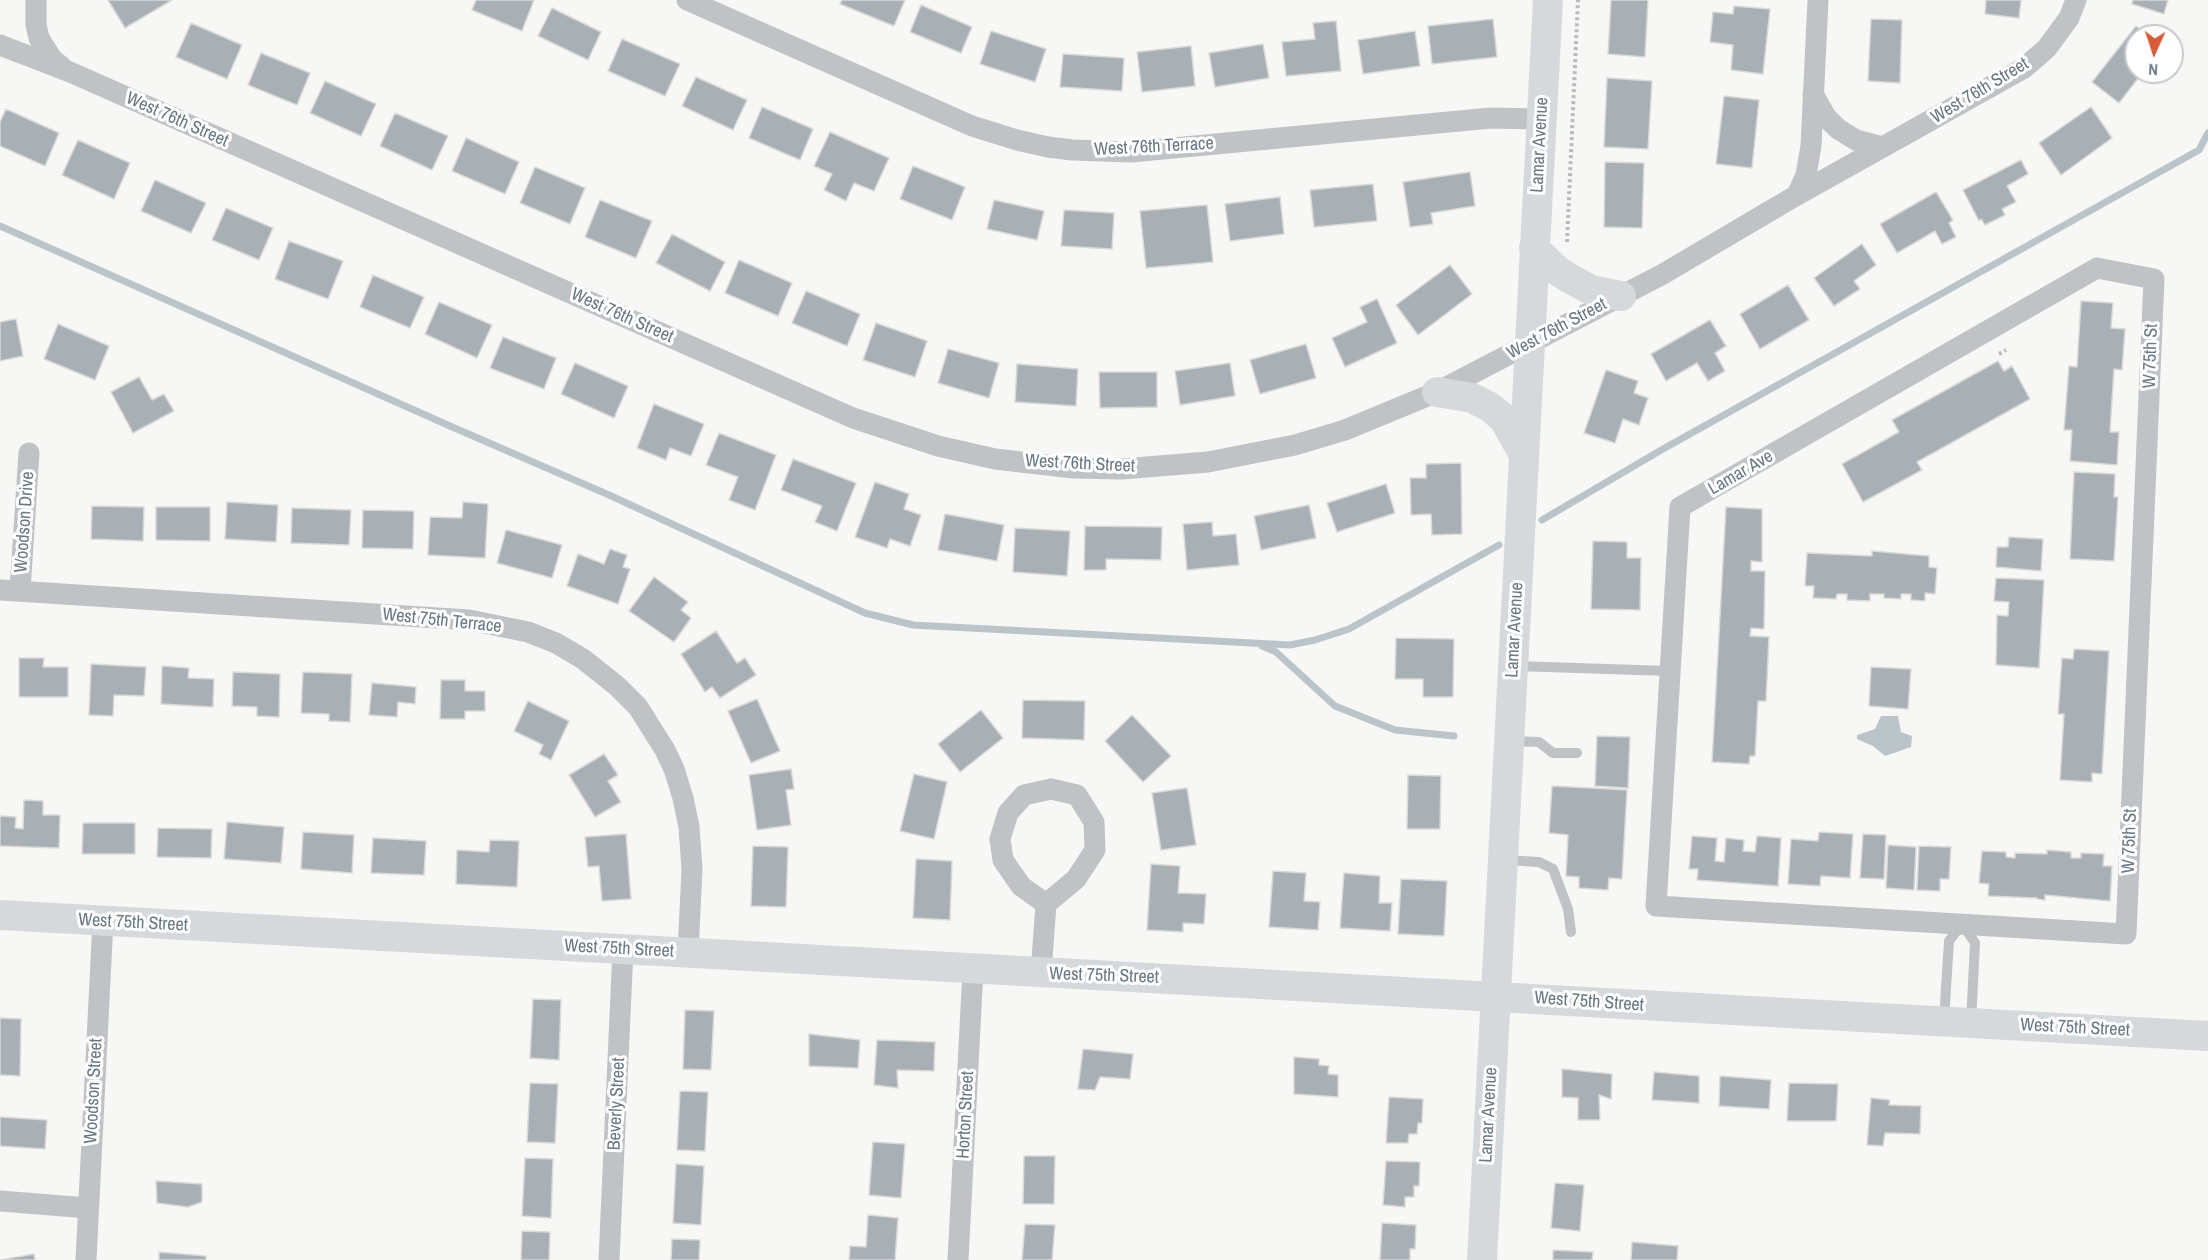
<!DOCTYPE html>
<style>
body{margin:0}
#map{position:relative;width:2208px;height:1260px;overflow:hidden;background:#f7f7f5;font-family:"Archivo Narrow",sans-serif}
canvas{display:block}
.north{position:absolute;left:2124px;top:24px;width:60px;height:60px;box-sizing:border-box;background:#fff;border:2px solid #c3c9cd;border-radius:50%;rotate:183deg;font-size:16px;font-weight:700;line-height:24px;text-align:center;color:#697883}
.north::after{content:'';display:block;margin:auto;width:21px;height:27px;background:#d65b36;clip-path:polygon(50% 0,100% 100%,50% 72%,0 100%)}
</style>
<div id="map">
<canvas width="2208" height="1260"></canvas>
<div class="north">N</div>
</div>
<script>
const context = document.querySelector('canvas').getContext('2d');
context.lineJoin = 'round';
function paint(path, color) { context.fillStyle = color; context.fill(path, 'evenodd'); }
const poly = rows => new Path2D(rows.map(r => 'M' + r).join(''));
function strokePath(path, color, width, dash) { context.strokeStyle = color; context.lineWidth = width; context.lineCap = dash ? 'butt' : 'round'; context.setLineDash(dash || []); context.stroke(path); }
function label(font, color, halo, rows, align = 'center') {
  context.font = font + ' "Archivo Narrow",sans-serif'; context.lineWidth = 6; context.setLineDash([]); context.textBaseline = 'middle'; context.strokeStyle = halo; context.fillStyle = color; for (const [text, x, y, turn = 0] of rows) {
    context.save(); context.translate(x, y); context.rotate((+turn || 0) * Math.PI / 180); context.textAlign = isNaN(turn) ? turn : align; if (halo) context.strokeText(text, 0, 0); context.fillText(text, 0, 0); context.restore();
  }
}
paint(poly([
 [1881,716,1898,716,1901,732,1912,736,1911,747,1885,756,1873,746,1857,739,1857,735,1875,729]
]), '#bac4c9');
strokePath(poly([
 [0,226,450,426,609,495,865,613,913,625,1290,645,1315,640,1349,629,1499,545],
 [1542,520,1663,449,2199,150,2208,133],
 [1262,646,1276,652,1335,706,1395,730,1454,736]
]), '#bac4c9', 7);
const building = poly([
 [108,0,172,0,125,28,108,0],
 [476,0,534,0,522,31,472,10,476,0],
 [842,0,905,0,894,26,840,4,842,0],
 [1611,0,1648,0,1645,57,1608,54,1611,0],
 [1986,0,2021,0,2019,18,1985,14,1986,0],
 [2133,0,2168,0,2164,14,2132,4,2133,0],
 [921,5,972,27,961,53,910,32,921,5],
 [1734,6,1770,9,1763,74,1731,70,1733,45,1710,42,1713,12,1733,14,1734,6],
 [552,8,601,32,588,60,538,36,552,8],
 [1493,19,1497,57,1432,64,1428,26,1493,19],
 [1871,19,1902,20,1900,83,1868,81,1871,19],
 [1336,21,1341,71,1286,76,1282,42,1315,39,1313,23,1336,21],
 [191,23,242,45,227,79,176,57,191,23],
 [2136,26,2149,36,2136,36,2136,72,2143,72,2119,103,2092,82,2136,26],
 [991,31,1046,49,1035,82,980,64,991,31],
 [1415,31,1420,66,1363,74,1358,40,1415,31],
 [622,39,680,64,665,96,608,71,622,39],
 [1263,44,1269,78,1215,87,1209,53,1263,44],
 [1191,46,1195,86,1142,92,1137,52,1191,46],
 [261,53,310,73,297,105,248,85,261,53],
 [1063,54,1124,58,1122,91,1060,87,1063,54],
 [696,77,747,100,733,130,682,106,696,77],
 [1607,78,1652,81,1648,149,1604,147,1607,78],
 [325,81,376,104,361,136,310,113,325,81],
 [1724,96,1759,100,1752,168,1716,164,1724,96],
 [762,107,813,129,800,160,749,138,762,107],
 [2091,107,2112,138,2061,175,2039,143,2091,107],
 [6,109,59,133,45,166,0,146,0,122,6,109],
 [395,113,448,136,432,170,380,146,395,113],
 [830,132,889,158,874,191,854,183,846,201,824,190,832,174,814,166,830,132],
 [466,138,519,162,505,194,452,171,466,138],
 [78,140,130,163,114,199,62,175,78,140],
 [2021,160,2028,174,2007,186,2016,202,2002,209,2005,215,1985,225,1981,219,1979,221,1963,190,2021,160],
 [1605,162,1644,163,1642,228,1604,227,1605,162],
 [913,166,965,187,952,220,900,199,913,166],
 [535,167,585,188,570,224,520,203,535,167],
 [1470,172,1475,206,1431,213,1433,224,1410,227,1403,182,1470,172],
 [155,180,206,203,191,233,141,211,155,180],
 [1373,184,1377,221,1314,227,1310,190,1373,184],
 [1936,192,1953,220,1949,223,1956,237,1942,244,1935,231,1897,253,1880,224,1936,192],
 [1280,197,1284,234,1230,241,1225,204,1280,197],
 [600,200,652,221,636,258,585,237,600,200],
 [994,200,1044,211,1037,240,987,229,994,200],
 [1207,205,1213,262,1146,268,1140,211,1207,205],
 [226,208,273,228,259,260,212,240,226,208],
 [1064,210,1114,213,1112,249,1061,246,1064,210],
 [672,234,725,262,710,291,656,263,672,234],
 [289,241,343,261,328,299,275,279,289,241],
 [1862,244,1876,265,1854,281,1860,289,1834,306,1814,278,1862,244],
 [739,260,792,283,778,316,725,293,739,260],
 [1450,265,1472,294,1418,335,1396,305,1450,265],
 [373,275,424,297,410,328,360,307,373,275],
 [1788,285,1809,320,1760,349,1740,314,1788,285],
 [806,291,860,314,847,346,792,323,806,291],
 [1377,299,1397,343,1345,367,1332,338,1367,322,1360,307,1377,299],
 [2081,301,2113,303,2111,328,2125,329,2122,370,2114,369,2110,432,2119,432,2117,465,2070,461,2072,430,2064,430,2069,366,2077,367,2081,301],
 [439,302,492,325,477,358,425,334,439,302],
 [16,319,23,356,0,361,0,322,16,319],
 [1710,320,1726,346,1715,353,1725,371,1708,381,1697,363,1666,381,1651,354,1710,320],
 [876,323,927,341,915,377,863,360,876,323],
 [58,324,109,346,95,380,44,359,58,324],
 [503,337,556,358,544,389,490,368,503,337],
 [1306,344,1316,378,1260,394,1250,360,1306,344],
 [948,349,999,363,989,398,938,383,948,349],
 [1998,361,2004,371,2012,366,2030,399,1917,462,1922,470,1863,502,1842,464,1899,432,1892,420,1998,361],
 [575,363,628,386,614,418,561,394,575,363],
 [1230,363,1235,396,1180,405,1175,371,1230,363],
 [1017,364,1078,369,1076,406,1015,402,1017,364],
 [1606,370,1638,381,1634,393,1648,398,1639,425,1623,419,1615,443,1584,433,1606,370],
 [1099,372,1157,372,1157,407,1100,408,1099,372],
 [139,377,152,400,164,394,174,411,133,433,111,392,139,377],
 [654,404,704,424,691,456,670,448,666,460,637,448,654,404],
 [719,433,776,455,755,510,729,500,738,477,706,465,719,433],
 [793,459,856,483,837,531,815,522,822,506,781,490,793,459],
 [1461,463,1462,534,1432,535,1431,514,1411,515,1410,478,1426,478,1426,464,1461,463],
 [2074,472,2115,474,2114,497,2118,497,2114,561,2070,559,2074,472],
 [875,482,909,494,904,509,921,515,910,546,890,539,887,548,855,537,875,482],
 [1386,484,1395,513,1337,532,1327,503,1386,484],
 [227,502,278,505,276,542,225,539,227,502],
 [463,502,488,504,485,558,428,555,430,517,462,518,463,502],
 [1309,505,1316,538,1261,550,1254,516,1309,505],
 [92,506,144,507,143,541,91,539,92,506],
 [156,507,210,507,210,541,156,540,156,507],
 [1726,507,1762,509,1762,562,1751,561,1751,571,1765,571,1764,629,1751,628,1750,636,1769,637,1766,701,1758,701,1755,756,1750,756,1749,764,1712,762,1726,507],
 [292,508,351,510,349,545,291,543,292,508],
 [363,510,414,511,413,549,362,548,363,510],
 [945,514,1004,525,997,561,938,550,945,514],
 [1212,522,1213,536,1236,534,1239,565,1187,570,1183,524,1212,522],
 [1085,526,1162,527,1161,560,1106,559,1106,570,1084,570,1085,526],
 [1015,528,1070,531,1067,576,1013,572,1015,528],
 [506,530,562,545,552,578,497,563,506,530],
 [2009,537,2043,539,2041,571,1996,567,1997,547,2008,547,2009,537],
 [1593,541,1627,542,1627,558,1641,558,1640,610,1591,609,1593,541],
 [610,549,627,555,623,567,630,569,618,604,567,586,578,554,604,564,610,549],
 [1872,551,1929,556,1929,567,1937,568,1935,594,1925,593,1925,601,1911,600,1911,594,1901,594,1901,599,1884,598,1884,594,1870,594,1870,601,1847,600,1847,594,1837,594,1836,599,1813,598,1814,586,1805,586,1807,553,1872,556,1872,551],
 [654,577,688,602,681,610,691,618,674,642,629,611,654,577],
 [1996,578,2044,580,2039,668,1996,665,1997,615,2008,616,2009,602,1994,601,1996,578],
 [716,631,737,663,745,658,756,675,720,698,712,687,705,692,681,654,716,631],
 [1396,638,1454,639,1453,697,1423,697,1423,679,1395,679,1396,638],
 [2074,649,2109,651,2102,774,2092,773,2092,782,2060,780,2064,714,2058,714,2062,658,2073,659,2074,649],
 [19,658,44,658,43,667,68,667,68,697,19,697,19,658],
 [91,664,146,667,144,696,114,695,113,716,89,715,91,664],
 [162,666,189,668,188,678,214,679,213,707,161,704,162,666],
 [1871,667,1911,669,1908,709,1869,706,1871,667],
 [233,672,280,674,279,717,257,716,257,707,232,706,233,672],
 [303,672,352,674,350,722,329,721,329,714,301,713,303,672],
 [441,680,465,680,465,691,485,691,485,711,465,711,465,719,440,719,441,680],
 [372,683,416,687,415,704,398,702,397,717,369,715,372,683],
 [757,699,780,751,751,763,728,711,757,699],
 [1023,700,1085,701,1084,740,1022,738,1023,700],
 [528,701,569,721,551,760,539,754,543,745,514,731,528,701],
 [981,710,1003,738,960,772,938,744,981,710],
 [1132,715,1171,756,1143,782,1105,741,1132,715],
 [1597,736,1630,737,1628,788,1595,786,1597,736],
 [604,754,618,775,608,781,621,802,595,817,569,775,604,754],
 [791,769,794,789,786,790,791,825,757,830,749,775,791,769],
 [914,774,947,782,934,839,900,831,914,774],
 [1408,775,1441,776,1440,829,1407,829,1408,775],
 [1552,786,1627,790,1622,879,1609,878,1608,890,1579,888,1579,877,1566,876,1568,835,1549,833,1552,786],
 [1187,788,1196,845,1161,850,1152,793,1187,788],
 [24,800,43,801,43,815,60,815,59,848,0,846,0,816,16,817,15,828,23,829,24,800],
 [227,822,284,827,281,863,224,859,227,822],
 [83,823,135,823,135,854,82,854,83,823],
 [158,828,212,829,211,858,157,857,158,828],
 [303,832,354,835,352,873,301,869,303,832],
 [1819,832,1853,834,1850,878,1821,876,1820,886,1788,884,1791,839,1818,841,1819,832],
 [626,834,631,899,602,901,599,866,588,867,585,837,626,834],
 [1863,834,1886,835,1884,879,1860,878,1863,834],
 [1692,836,1717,838,1715,861,1724,862,1726,838,1744,840,1743,851,1755,852,1757,836,1781,838,1778,886,1697,880,1698,869,1689,869,1692,836],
 [373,838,426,841,424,875,371,873,373,838],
 [490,840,519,841,517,887,456,884,457,850,489,852,490,840],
 [1888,845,1916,847,1914,890,1886,888,1888,845],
 [753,846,788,847,786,907,751,906,753,846],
 [1919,846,1951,847,1949,879,1940,879,1940,891,1917,890,1919,846],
 [2047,850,2071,852,2071,858,2081,858,2081,853,2104,854,2103,866,2112,866,2110,901,2045,895,2045,900,2037,899,2037,898,1988,896,1989,884,1979,883,1982,851,2006,852,2006,857,2015,858,2015,853,2047,854,2047,850],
 [916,859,952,861,950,920,913,918,916,859],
 [1151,864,1180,866,1178,893,1206,894,1204,924,1183,923,1183,932,1147,930,1151,864],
 [1273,871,1306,873,1304,901,1320,902,1318,930,1269,927,1273,871],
 [1344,873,1380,876,1379,903,1392,903,1390,931,1340,928,1344,873],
 [1401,879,1447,881,1444,936,1398,934,1401,879],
 [533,999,561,1000,559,1060,530,1058,533,999],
 [685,1010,714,1011,711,1070,683,1069,685,1010],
 [0,1018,21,1019,20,1076,0,1075,0,1018],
 [809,1034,860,1040,858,1068,809,1066,809,1034],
 [877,1040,935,1042,934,1071,897,1070,898,1088,874,1085,877,1040],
 [1083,1049,1133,1054,1130,1079,1100,1077,1095,1090,1078,1089,1083,1049],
 [1294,1057,1319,1059,1319,1065,1329,1066,1328,1074,1338,1075,1338,1097,1294,1094,1294,1057],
 [1562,1069,1612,1074,1611,1099,1599,1095,1600,1120,1578,1120,1578,1098,1562,1097,1562,1069],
 [1654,1072,1699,1076,1699,1103,1652,1100,1654,1072],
 [1720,1076,1771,1080,1769,1109,1719,1106,1720,1076],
 [530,1083,558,1084,555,1143,527,1142,530,1083],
 [1789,1083,1838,1084,1836,1121,1787,1121,1789,1083],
 [680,1091,708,1092,705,1151,677,1150,680,1091],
 [1389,1097,1423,1099,1422,1123,1418,1123,1417,1134,1409,1134,1408,1143,1386,1143,1389,1097],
 [1871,1098,1890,1100,1889,1105,1921,1106,1920,1134,1885,1133,1883,1146,1867,1145,1871,1098],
 [0,1117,47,1120,45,1149,0,1146,0,1117],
 [873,1142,905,1144,901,1198,869,1195,873,1142],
 [1024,1156,1055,1156,1054,1204,1023,1204,1024,1156],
 [525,1158,553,1159,551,1218,522,1216,525,1158],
 [1386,1161,1420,1162,1419,1186,1414,1186,1414,1197,1405,1197,1405,1207,1383,1205,1386,1161],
 [676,1164,704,1166,701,1225,673,1223,676,1164],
 [156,1181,202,1184,202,1202,188,1207,157,1203,156,1181],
 [1555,1183,1584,1185,1580,1231,1551,1228,1555,1183],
 [868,1215,898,1218,895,1260,849,1260,850,1246,866,1247,868,1215],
 [1382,1223,1416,1225,1415,1249,1410,1249,1410,1260,1380,1260,1382,1223],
 [1025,1224,1055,1225,1052,1260,1022,1260,1025,1224],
 [522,1231,550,1232,549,1260,521,1260,522,1231],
 [672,1239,700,1240,699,1260,671,1260,672,1239],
 [1632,1242,1678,1246,1677,1260,1631,1260,1632,1242],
 [1553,1250,1593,1252,1592,1260,1553,1260,1553,1250],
 [159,1252,206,1256,206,1260,159,1260,159,1252],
 [34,1254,35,1260,0,1260,34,1254]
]);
paint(building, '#a9b0b5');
strokePath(building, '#d9d9d7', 1.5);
strokePath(poly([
 [1567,242,1578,0],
 [1999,354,2006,350]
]), '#b9bcbe', 4, [3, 3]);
strokePath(poly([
 [1516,666,1669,671],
 [1512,741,1539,742,1553,753,1577,753],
 [1506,860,1539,862,1553,869,1568,909,1571,932],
 [1944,1020,1949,941,1962,924,1975,943,1971,1023]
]), '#bfc3c6', 10);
strokePath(poly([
 [36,0,36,25,39,38,52,59,62,67],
 [687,0,972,126,1017,140,1048,147,1072,150,1131,152,1491,118,1542,119],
 [0,45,70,72,853,418,938,446,995,459,1073,468,1122,469,1208,462,1295,445,1345,430,1437,392,1663,274,1797,195,2024,68,2047,48,2069,18,2076,0],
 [1813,94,1826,117,1838,129,1856,140,1882,147],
 [1797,195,1806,175,1811,146,1818,0],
 [2097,268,2154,279,2126,934,1656,906,1680,507,2097,268],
 [0,590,469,620,528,632,556,643,583,659,617,686,638,707,665,750,674,769,683,798,689,827,692,869,688,953],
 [20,590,29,453],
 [1051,789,1077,795,1094,822,1095,850,1076,879,1046,904,1021,886,1003,860,1000,839,1008,813,1024,795,1051,789],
 [1041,973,1046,904],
 [0,1201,88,1208],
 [86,1260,103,921],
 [609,1260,623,949],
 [958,1260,973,969]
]), '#bfc3c6', 21);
strokePath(poly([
 [1534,248,1558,271,1569,278,1591,290,1621,296],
 [1437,392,1472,398,1490,407,1504,419,1524,455],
 [0,915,2208,1036],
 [1482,1260,1548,0]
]), '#d5d9dc', 30);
label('18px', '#697883', '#fff', [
 ["West 76th Street",1980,91,-31],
 ["West 76th Street",177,120,24],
 ["Lamar Avenue",1540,145,-87],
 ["West 76th Terrace",1154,147,-3],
 ["West 76th Street",622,316,24],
 ["West 76th Street",1557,329,-28],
 ["W 75th St",2151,356,-88],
 ["West 76th Street",1080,464,3],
 ["Lamar Ave",1741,473,-30],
 ["Woodson Drive",25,522,-86],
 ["West 75th Terrace",442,621,6],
 ["Lamar Avenue",1515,630,-87],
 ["W 75th St",2130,841,-88],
 ["West 75th Street",133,923,3],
 ["West 75th Street",619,949,3],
 ["West 75th Street",1104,976,2],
 ["West 75th Street",1589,1002,4],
 ["West 75th Street",2075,1028,3],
 ["Woodson Street",94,1091,-87],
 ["Beverly Street",617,1104,-87],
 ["Horton Street",966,1115,-87],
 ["Lamar Avenue",1489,1115,-87]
]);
</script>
